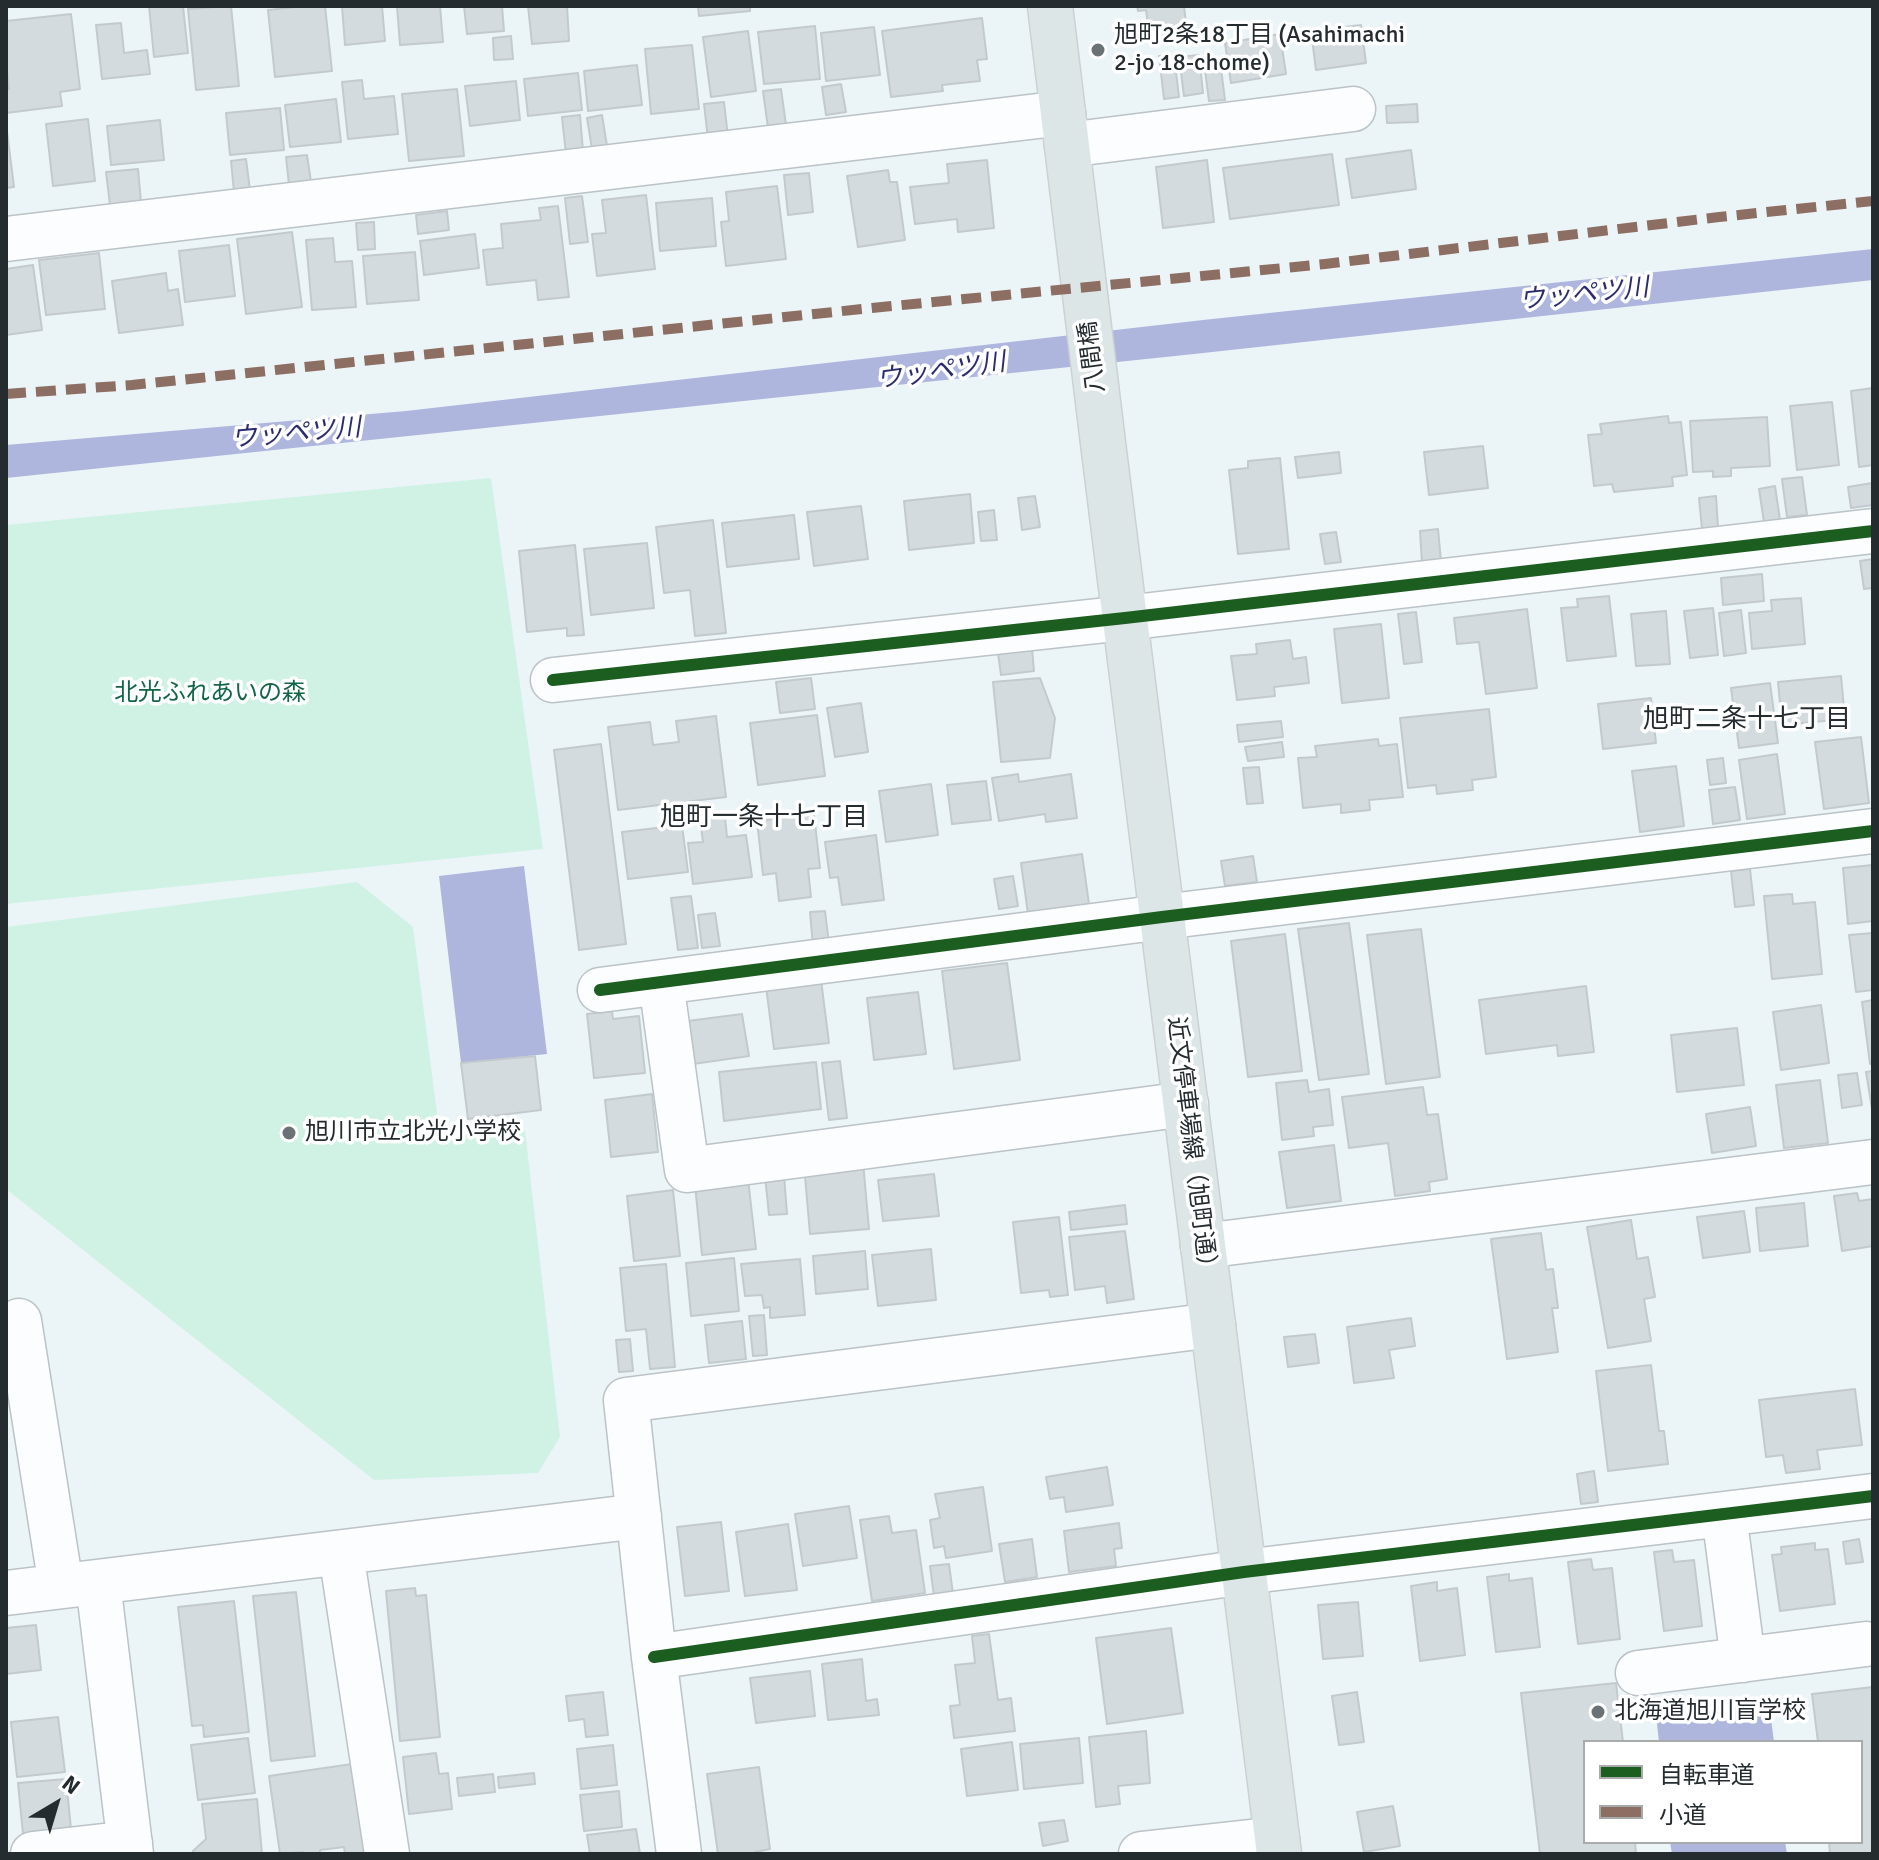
<!DOCTYPE html>
<meta charset="utf-8">
<style>
body{margin:0}
#map{position:relative;width:1879px;height:1860px;overflow:hidden;background:#ebf4f7;font-family:Signika,"Noto Sans JP",sans-serif}
canvas{display:block}
.frame{position:absolute;inset:0;border:8px solid #242c2f;pointer-events:none}
.legend{position:absolute;left:1583px;top:1740px;width:280px;height:104px;box-sizing:border-box;background:#fff;border:2px solid #a7abac;margin:0;padding:10px 14px;list-style:none;font-size:24px;color:#242c2f}
.legend li{display:flex;align-items:center;gap:16px;height:40px}
.legend b{width:40px;border:2px solid #a7abac}
.north{position:absolute;left:16px;top:1764px;width:80px;height:80px;-webkit-text-stroke:6px #fff;paint-order:stroke;rotate:38deg;font-size:22px;font-weight:700;line-height:32px;text-align:center;color:#242c2f}
.north::after{content:'';display:block;margin:auto;width:28px;height:36px;background:#242c2f;clip-path:polygon(50% 0,100% 100%,50% 72%,0 100%)}
</style>
<div id="map">
<canvas width="1879" height="1860"></canvas>
<div class="frame"></div>
<ul class="legend">
<li><b style="height:10px;background:#1b5e20"></b>自転車道</li>
<li><b style="height:10px;background:#8d6e63"></b>小道</li>
</ul>
<div class="north">N</div>
</div>
<script>
const context = document.querySelector('canvas').getContext('2d');
context.lineJoin = 'round';
function paint(path, color) { context.fillStyle = color; context.fill(path, 'evenodd'); }
const poly = rows => new Path2D(rows.map(r => 'M' + r).join(''));
function strokePath(path, color, width, dash) { context.strokeStyle = color; context.lineWidth = width; context.lineCap = dash ? 'butt' : 'round'; context.setLineDash(dash || []); context.stroke(path); }
function label(font, color, halo, rows, align = 'center') {
  context.font = font + ' Signika,"Noto Sans JP",sans-serif'; context.lineWidth = 7; context.setLineDash([]); context.textBaseline = 'middle'; context.strokeStyle = halo; context.fillStyle = color; for (const [text, x, y, turn = 0] of rows) {
    context.save(); context.translate(x, y); context.rotate((+turn || 0) * Math.PI / 180); context.textAlign = isNaN(turn) ? turn : align; if (halo) context.strokeText(text, 0, 0); context.fillText(text, 0, 0); context.restore();
  }
}
paint(poly([
 [491,478,543,849,6,904,6,525],
 [357,882,413,927,440,1136,525,1130,560,1437,538,1473,374,1480,6,1189,6,927]
]), '#d0f2e5');
paint(poly([
 [1873,249,1873,280,1194,354,6,478,6,445,406,411,1203,320],
 [524,866,547,1054,461,1063,439,876],
 [1769,1703,1774,1742,1659,1742,1656,1715],
 [1670,1842,1785,1842,1787,1854,1672,1854]
]), '#aeb6de');
const building = poly([
 [149,6,183,6,188,53,154,57,149,6],
 [231,6,239,86,196,90,188,9,231,6],
 [305,6,325,6,332,71,275,77,268,10,305,6],
 [342,6,382,6,385,41,345,45,342,6],
 [397,6,440,6,443,42,400,45,397,6],
 [464,6,502,6,504,31,467,34,464,6],
 [528,6,567,6,569,41,532,44,528,6],
 [698,6,750,6,750,11,699,16,698,6],
 [1137,6,1184,6,1187,32,1150,37,1146,10,1138,11,1137,6],
 [71,14,80,89,60,92,62,106,6,113,6,89,9,89,6,63,6,21,71,14],
 [982,18,987,59,977,60,980,81,942,85,943,91,891,97,882,31,982,18],
 [121,23,124,53,147,50,150,74,102,79,96,25,121,23],
 [1361,25,1366,63,1316,70,1311,31,1361,25],
 [815,26,820,79,764,84,758,32,815,26],
 [874,27,880,75,826,81,821,33,874,27],
 [748,31,756,91,711,97,703,37,748,31],
 [1280,34,1286,74,1231,83,1225,43,1280,34],
 [511,36,513,59,494,60,493,38,511,36],
 [692,45,699,109,651,114,645,49,692,45],
 [1174,55,1179,97,1164,99,1159,56,1174,55],
 [1199,55,1203,93,1184,96,1179,57,1199,55],
 [637,65,642,105,588,111,584,71,637,65],
 [1221,68,1225,100,1209,101,1205,70,1221,68],
 [578,73,582,110,528,116,524,79,578,73],
 [362,80,364,99,394,96,398,134,348,139,342,82,362,80],
 [516,81,520,120,470,126,465,86,516,81],
 [841,84,846,112,826,115,822,87,841,84],
 [457,89,464,156,409,161,402,94,457,89],
 [781,89,786,125,768,128,763,91,781,89],
 [336,99,341,142,290,147,285,105,336,99],
 [724,102,728,137,708,139,704,104,724,102],
 [1417,104,1418,122,1387,123,1386,106,1417,104],
 [280,108,284,150,230,155,226,113,280,108],
 [580,115,583,152,566,154,562,117,580,115],
 [602,115,607,146,592,149,587,118,602,115],
 [88,119,95,181,53,186,46,124,88,119],
 [160,120,164,160,111,165,107,126,160,120],
 [6,123,14,187,6,188,6,123],
 [1411,150,1416,189,1352,198,1346,159,1411,150],
 [1332,154,1339,205,1230,219,1223,168,1332,154],
 [307,155,311,182,289,185,286,157,307,155],
 [246,159,250,190,234,192,231,161,246,159],
 [987,160,994,228,958,232,957,219,915,224,910,187,949,183,947,164,987,160],
 [1207,160,1214,222,1163,228,1156,167,1207,160],
 [138,169,141,202,110,205,106,172,138,169],
 [888,170,890,182,897,182,905,240,858,247,847,176,888,170],
 [809,173,813,212,788,215,784,175,809,173],
 [777,186,786,259,726,266,721,222,729,221,726,192,777,186],
 [646,195,655,269,597,276,592,234,606,233,602,200,646,195],
 [582,196,588,242,570,244,565,198,582,196],
 [712,198,716,246,660,251,656,203,712,198],
 [558,206,569,297,538,300,536,280,487,285,483,250,503,248,501,224,541,220,539,208,558,206],
 [447,211,449,230,418,234,416,215,447,211],
 [374,222,375,249,358,250,356,223,374,222],
 [292,232,302,307,246,314,237,239,292,232],
 [475,234,479,268,424,275,420,241,475,234],
 [333,238,335,262,352,261,356,307,312,310,306,240,333,238],
 [229,245,235,296,185,302,179,251,229,245],
 [415,252,419,300,367,304,363,256,415,252],
 [99,253,105,309,46,315,39,260,99,253],
 [33,265,42,330,6,335,6,269,33,265],
 [166,273,168,291,178,289,183,325,119,333,112,281,166,273],
 [1873,388,1873,465,1859,467,1851,391,1873,388],
 [1832,402,1839,465,1797,470,1790,406,1832,402],
 [1668,416,1669,423,1681,422,1687,475,1672,477,1673,486,1614,492,1612,484,1594,486,1588,435,1602,434,1600,424,1668,416],
 [1767,417,1770,466,1731,468,1731,476,1713,477,1713,471,1693,472,1690,421,1767,417],
 [1483,446,1488,488,1429,495,1424,452,1483,446],
 [1339,452,1341,473,1298,478,1295,457,1339,452],
 [1280,458,1289,549,1238,554,1229,470,1248,468,1248,461,1280,458],
 [1802,477,1807,515,1787,517,1782,479,1802,477],
 [1872,483,1873,505,1851,508,1848,487,1872,483],
 [1775,486,1780,520,1764,522,1759,489,1775,486],
 [970,494,974,543,909,550,904,501,970,494],
 [1035,496,1040,527,1022,530,1018,498,1035,496],
 [1716,496,1718,528,1702,529,1699,498,1716,496],
 [861,506,868,559,814,566,807,512,861,506],
 [994,510,997,540,981,541,978,512,994,510],
 [794,515,799,559,727,567,722,523,794,515],
 [713,520,726,633,695,636,690,590,664,593,656,527,713,520],
 [1438,529,1441,561,1422,563,1420,531,1438,529],
 [1336,532,1341,562,1325,564,1320,534,1336,532],
 [647,543,654,608,591,615,584,549,647,543],
 [575,545,584,635,567,636,567,628,527,632,519,551,575,545],
 [1873,559,1873,588,1864,589,1860,561,1873,559],
 [1762,574,1764,601,1723,605,1721,578,1762,574],
 [1609,596,1616,656,1567,661,1561,608,1578,607,1577,599,1609,596],
 [1801,598,1805,644,1752,649,1749,613,1772,611,1771,600,1801,598],
 [1713,608,1718,655,1690,658,1684,611,1713,608],
 [1527,609,1537,688,1486,694,1479,642,1457,644,1454,618,1527,609],
 [1741,610,1746,653,1724,656,1719,613,1741,610],
 [1666,611,1670,664,1636,666,1631,614,1666,611],
 [1416,612,1422,662,1404,664,1398,614,1416,612],
 [1381,624,1389,698,1342,703,1334,629,1381,624],
 [1290,640,1293,659,1306,657,1309,683,1274,687,1275,696,1237,700,1231,656,1257,654,1256,644,1290,640],
 [1032,649,1034,671,1001,675,998,653,1032,649],
 [1841,676,1845,719,1782,725,1778,682,1841,676],
 [811,678,815,709,780,713,776,682,811,678],
 [1040,678,1055,718,1050,758,1001,762,993,682,1040,678],
 [1770,683,1778,743,1739,748,1731,688,1770,683],
 [1651,698,1656,743,1603,749,1598,704,1651,698],
 [861,703,868,752,835,757,827,708,861,703],
 [1489,709,1496,777,1472,780,1473,790,1437,794,1436,785,1408,788,1400,718,1489,709],
 [817,715,825,776,758,785,750,723,817,715],
 [716,716,726,797,618,810,608,727,650,722,653,745,679,742,676,721,716,716],
 [1281,721,1283,737,1239,742,1237,725,1281,721],
 [1861,737,1869,803,1824,809,1815,742,1861,737],
 [1378,739,1379,746,1397,744,1403,797,1369,800,1370,810,1341,813,1341,804,1303,808,1298,758,1317,757,1315,746,1378,739],
 [1282,742,1284,757,1248,761,1245,747,1282,742],
 [601,744,626,944,579,950,554,750,601,744],
 [1777,754,1785,814,1747,819,1739,760,1777,754],
 [1723,758,1726,783,1710,785,1707,760,1723,758],
 [1676,766,1684,826,1640,832,1632,771,1676,766],
 [1259,767,1263,803,1247,804,1243,768,1259,767],
 [1018,774,1019,782,1071,774,1077,818,1046,822,1045,814,999,821,992,778,1018,774],
 [986,781,991,820,952,824,947,785,986,781],
 [931,784,938,835,886,842,879,791,931,784],
 [1735,787,1740,820,1713,824,1709,790,1735,787],
 [814,814,820,868,808,869,811,897,779,901,776,873,763,875,757,821,814,814],
 [725,817,727,837,746,835,752,877,693,884,688,843,703,842,700,820,725,817],
 [682,825,688,872,628,879,622,832,682,825],
 [876,835,884,900,842,905,838,877,830,878,825,842,876,835],
 [1082,854,1089,904,1067,908,1029,921,1021,863,1082,854],
 [1253,856,1257,882,1225,886,1221,861,1253,856],
 [1873,865,1873,921,1848,924,1843,868,1873,865],
 [1750,869,1754,905,1735,907,1731,871,1750,869],
 [1013,876,1018,906,999,909,994,879,1013,876],
 [1792,894,1793,904,1815,902,1822,974,1772,979,1764,896,1792,894],
 [691,896,698,948,678,950,671,898,691,896],
 [825,911,829,944,813,946,810,912,825,911],
 [715,913,720,946,702,948,698,915,715,913],
 [1349,923,1369,1074,1319,1080,1298,929,1349,923],
 [1421,929,1440,1077,1386,1084,1367,935,1421,929],
 [1873,933,1873,990,1856,992,1849,935,1873,933],
 [1285,934,1302,1071,1248,1077,1231,941,1285,934],
 [1007,963,1020,1060,954,1069,942,971,1007,963],
 [821,980,829,1043,774,1049,766,986,821,980],
 [1586,986,1594,1052,1558,1056,1557,1045,1486,1054,1479,1000,1586,986],
 [918,992,926,1054,874,1060,867,998,918,992],
 [1873,1000,1873,1063,1870,1064,1862,1002,1873,1000],
 [1821,1005,1829,1063,1781,1070,1773,1012,1821,1005],
 [612,1011,613,1019,639,1016,645,1073,594,1078,587,1014,612,1011],
 [742,1014,749,1056,686,1065,680,1022,742,1014],
 [1737,1028,1744,1085,1677,1092,1671,1035,1737,1028],
 [535,1056,541,1110,468,1119,461,1063,535,1056],
 [840,1061,847,1118,829,1120,822,1063,840,1061],
 [816,1062,821,1109,724,1121,719,1072,816,1062],
 [1873,1071,1873,1115,1866,1072,1873,1071],
 [1857,1073,1862,1105,1842,1108,1838,1075,1857,1073],
 [1307,1080,1309,1092,1329,1089,1333,1125,1313,1127,1314,1136,1282,1140,1276,1083,1307,1080],
 [1820,1080,1828,1143,1784,1148,1776,1085,1820,1080],
 [1423,1087,1427,1115,1438,1114,1447,1179,1429,1182,1430,1191,1395,1196,1388,1143,1349,1148,1342,1097,1423,1087],
 [652,1094,658,1152,611,1157,605,1100,652,1094],
 [1750,1107,1756,1146,1712,1153,1706,1114,1750,1107],
 [1334,1145,1341,1201,1287,1208,1279,1152,1334,1145],
 [863,1162,869,1229,810,1234,805,1176,863,1162],
 [934,1174,939,1216,883,1221,878,1180,934,1174],
 [784,1175,787,1214,769,1215,765,1176,784,1175],
 [748,1179,756,1249,702,1255,695,1185,748,1179],
 [673,1190,680,1256,634,1261,627,1196,673,1190],
 [1857,1193,1859,1201,1873,1199,1873,1246,1842,1251,1834,1196,1857,1193],
 [1804,1203,1808,1246,1760,1251,1756,1208,1804,1203],
 [1125,1205,1127,1224,1071,1230,1069,1212,1125,1205],
 [1744,1211,1750,1252,1703,1258,1697,1217,1744,1211],
 [1059,1217,1068,1295,1050,1297,1049,1290,1021,1293,1013,1222,1059,1217],
 [1631,1220,1637,1259,1648,1257,1655,1297,1644,1299,1651,1341,1608,1348,1587,1227,1631,1220],
 [1125,1231,1134,1299,1107,1303,1105,1286,1075,1290,1069,1237,1125,1231],
 [1541,1233,1546,1270,1553,1269,1558,1308,1552,1308,1558,1352,1507,1359,1491,1239,1541,1233],
 [931,1249,936,1300,878,1306,872,1255,931,1249],
 [865,1251,868,1289,816,1294,813,1256,865,1251],
 [734,1258,739,1311,691,1316,686,1263,734,1258],
 [800,1259,805,1315,770,1318,770,1307,764,1308,762,1295,745,1296,741,1264,800,1259],
 [666,1264,675,1367,650,1369,646,1329,626,1331,620,1268,666,1264],
 [764,1315,767,1355,753,1356,749,1316,764,1315],
 [1411,1318,1415,1346,1389,1350,1394,1378,1354,1383,1347,1327,1411,1318],
 [742,1321,746,1359,709,1363,705,1325,742,1321],
 [1315,1334,1319,1363,1288,1367,1284,1337,1315,1334],
 [630,1339,633,1371,619,1372,616,1340,630,1339],
 [1651,1365,1659,1431,1664,1431,1668,1464,1608,1471,1596,1371,1651,1365],
 [1855,1389,1862,1445,1817,1450,1820,1469,1786,1473,1783,1455,1766,1457,1759,1400,1855,1389],
 [1107,1467,1113,1505,1066,1512,1064,1497,1050,1499,1046,1477,1107,1467],
 [1594,1471,1598,1502,1581,1504,1577,1474,1594,1471],
 [983,1487,992,1551,946,1558,944,1546,934,1548,930,1520,940,1518,935,1494,983,1487],
 [849,1506,857,1558,803,1566,795,1514,849,1506],
 [889,1516,892,1533,916,1530,925,1593,872,1601,860,1520,889,1516],
 [721,1522,729,1591,685,1596,677,1527,721,1522],
 [1119,1523,1122,1548,1114,1549,1116,1566,1069,1572,1064,1531,1119,1523],
 [788,1524,797,1590,745,1596,736,1532,788,1524],
 [1032,1539,1037,1577,1005,1582,999,1544,1032,1539],
 [1859,1539,1863,1562,1846,1564,1843,1542,1859,1539],
 [1815,1543,1815,1550,1828,1549,1835,1604,1780,1611,1772,1555,1782,1554,1781,1547,1815,1543],
 [1672,1550,1674,1562,1694,1560,1702,1626,1664,1631,1654,1552,1672,1550],
 [1591,1559,1593,1570,1612,1568,1620,1639,1578,1644,1568,1562,1591,1559],
 [949,1564,953,1594,934,1596,930,1566,949,1564],
 [1509,1574,1509,1581,1532,1578,1540,1647,1496,1652,1487,1577,1509,1574],
 [1437,1582,1437,1591,1457,1588,1465,1655,1420,1661,1411,1586,1437,1582],
 [415,1588,416,1596,426,1595,440,1737,400,1741,386,1591,415,1588],
 [296,1592,315,1756,271,1761,253,1596,296,1592],
 [234,1601,249,1732,204,1737,203,1725,192,1726,178,1607,234,1601],
 [1358,1602,1363,1656,1323,1659,1318,1605,1358,1602],
 [36,1625,41,1670,6,1674,6,1628,36,1625],
 [1171,1628,1183,1713,1107,1724,1096,1638,1171,1628],
 [989,1634,998,1700,1011,1698,1015,1731,954,1738,950,1706,960,1705,955,1665,975,1663,972,1636,989,1634],
 [862,1659,866,1701,877,1699,879,1715,828,1720,822,1664,862,1659],
 [810,1671,815,1716,756,1723,750,1678,810,1671],
 [1616,1683,1623,1742,1585,1742,1585,1842,1635,1842,1636,1854,1540,1854,1521,1693,1616,1683],
 [1873,1687,1873,1854,1830,1854,1829,1842,1861,1842,1861,1742,1818,1742,1812,1694,1873,1687],
 [603,1692,608,1735,586,1737,584,1719,569,1721,566,1696,603,1692],
 [1357,1692,1364,1742,1339,1745,1332,1696,1357,1692],
 [58,1717,65,1772,17,1777,11,1722,58,1717],
 [1146,1731,1150,1783,1118,1786,1120,1804,1096,1807,1089,1737,1146,1731],
 [248,1738,255,1793,198,1800,191,1745,248,1738],
 [1079,1738,1083,1783,1024,1789,1020,1744,1079,1738],
 [1012,1742,1018,1790,967,1796,961,1749,1012,1742],
 [613,1745,617,1785,581,1789,577,1749,613,1745],
 [436,1753,439,1774,448,1773,452,1809,409,1814,403,1757,436,1753],
 [359,1763,372,1853,345,1854,344,1847,320,1850,320,1854,303,1854,303,1852,280,1854,269,1776,359,1763],
 [759,1767,770,1849,755,1852,756,1854,718,1854,707,1774,759,1767],
 [534,1773,535,1784,499,1788,498,1777,534,1773],
 [493,1774,495,1792,459,1796,457,1778,493,1774],
 [66,1779,71,1829,23,1834,18,1783,66,1779],
 [619,1791,622,1827,584,1831,580,1795,619,1791],
 [257,1799,262,1854,193,1854,193,1851,206,1839,202,1804,257,1799],
 [1393,1806,1400,1846,1364,1852,1357,1812,1393,1806],
 [1064,1820,1068,1841,1043,1846,1039,1823,1064,1820],
 [636,1829,640,1854,590,1854,587,1835,636,1829]
]);
paint(building, '#d4dbdf');
strokePath(building, '#c3cace', 2);
const minor = poly([
 [1067,145,1353,109],
 [6,239,1063,113],
 [553,680,1125,618,1873,531],
 [661,982,687,1170,1186,1104],
 [600,990,1162,917,1873,831],
 [1203,1246,1873,1162],
 [19,1321,61,1586],
 [1724,1514,1743,1660],
 [341,1553,387,1854],
 [98,1583,131,1854],
 [6,1593,639,1516],
 [654,1657,1244,1572,1873,1496],
 [1638,1673,1866,1644],
 [33,1854,130,1843],
 [679,1854,654,1657,626,1400,1213,1325],
 [1141,1854,1277,1839]
]);
const major = poly([
 [1050,6,1103,443,1279,1854]
]);
strokePath(minor, '#bbc3c6', 47);
strokePath(major, '#ccd1d2', 47);
strokePath(minor, '#fcfdfe', 44);
strokePath(major, '#dde6e6', 44);
strokePath(poly([
 [6,394,132,385,872,308,1325,264,1719,217,1873,201]
]), '#8d6e63', 10, [20, 10]);
strokePath(poly([
 [553,680,1125,618,1873,531],
 [600,990,1162,917,1873,831],
 [654,1657,1244,1572,1873,1496]
]), '#1b5e20', 12);
for (const [x, y, r, color] of [
 [1098,50,8,"#6a7275"],
 [289,1133,8,"#6a7275"],
 [1598,1712,8,"#6a7275"]
]) { const dot = new Path2D(); dot.arc(x, y, r, 0, 2 * Math.PI); context.fillStyle = color; context.fill(dot); strokePath(dot, '#fff', 3); }
label('24px', '#242c2f', '#fff', [
 ["旭町2条18丁目 (Asahimachi",1114,36],
 ["2-jo 18-chome)",1114,64],
 ["旭川市立北光小学校",305,1133],
 ["北海道旭川盲学校",1614,1712]
], 'left');
label('24px', '#242c2f', '#fff', [
 ["八間橋",1093,357,-97],
 ["近文停車場線（旭町通）",1191,1148,83]
]);
label('24px', '#136548', '#fff', [
 ["北光ふれあいの森",210,694]
]);
label('italic 26px', '#2b2c6d', '#fff', [
 ["ウッペツ川",1584,295,-6],
 ["ウッペツ川",941,372,-8],
 ["ウッペツ川",296,434,-5]
]);
label('26px', '#242c2f', '#fff', [
 ["旭町二条十七丁目",1747,720],
 ["旭町一条十七丁目",764,818]
]);
</script>
